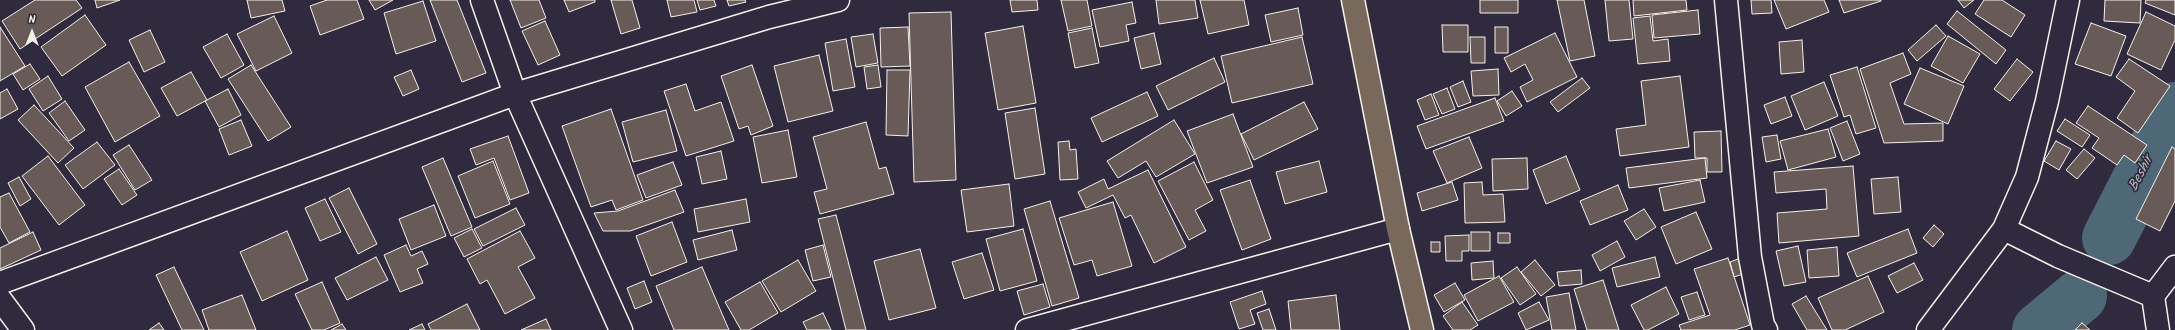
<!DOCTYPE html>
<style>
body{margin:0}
#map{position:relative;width:2175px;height:330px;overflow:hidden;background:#2f2a3d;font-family:Kalam,sans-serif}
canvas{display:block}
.north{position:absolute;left:12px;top:12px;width:40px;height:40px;-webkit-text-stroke:3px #2f2a3d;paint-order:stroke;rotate:0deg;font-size:11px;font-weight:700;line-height:16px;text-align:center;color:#f4f1e8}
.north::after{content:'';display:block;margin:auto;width:14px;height:18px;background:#f4f1e8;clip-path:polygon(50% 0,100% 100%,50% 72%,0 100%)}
</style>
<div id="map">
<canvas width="2175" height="330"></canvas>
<div class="north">N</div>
</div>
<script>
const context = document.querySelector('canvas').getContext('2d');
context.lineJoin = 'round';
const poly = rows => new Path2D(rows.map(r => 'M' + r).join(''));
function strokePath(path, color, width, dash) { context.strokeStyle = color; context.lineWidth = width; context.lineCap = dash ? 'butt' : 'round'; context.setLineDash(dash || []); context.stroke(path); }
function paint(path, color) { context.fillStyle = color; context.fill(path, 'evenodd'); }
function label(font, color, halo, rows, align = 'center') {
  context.font = font + ' Kalam,sans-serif'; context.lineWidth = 3.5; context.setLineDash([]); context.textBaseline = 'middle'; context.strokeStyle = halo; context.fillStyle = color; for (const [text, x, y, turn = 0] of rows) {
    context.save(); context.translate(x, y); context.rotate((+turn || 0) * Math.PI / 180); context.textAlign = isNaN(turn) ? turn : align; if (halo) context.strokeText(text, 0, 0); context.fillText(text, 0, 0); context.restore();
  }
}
strokePath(poly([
 [2109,238,2175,109],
 [2039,330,2080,296]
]), '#4f6877', 54);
const building = poly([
 [35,0,76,0,82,8,20,49,2,21,35,0],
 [95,0,120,0,97,8,95,0],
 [247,0,282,0,285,11,251,18,247,0],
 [327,0,357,0,364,19,320,35,310,6,327,0],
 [369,0,393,0,375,10,369,0],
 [430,0,457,0,486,73,462,82,430,0],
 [510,0,539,0,546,18,521,28,510,0],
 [564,0,595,0,595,2,569,12,564,0],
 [611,0,632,0,640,28,621,34,611,0],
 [667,0,694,0,697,12,671,17,667,0],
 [697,0,714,0,716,6,700,10,697,0],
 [727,0,745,0,746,2,729,6,727,0],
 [1010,0,1037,0,1038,10,1012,12,1010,0],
 [1061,0,1087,0,1092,26,1068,31,1061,0],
 [1156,0,1195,0,1198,18,1159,24,1156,0],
 [1200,0,1244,0,1249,25,1208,34,1200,0],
 [1480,0,1518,0,1518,13,1480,13,1480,0],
 [1557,0,1584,0,1595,56,1570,61,1557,0],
 [1605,0,1629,0,1633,39,1609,41,1605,0],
 [1633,0,1686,0,1687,10,1634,16,1633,0],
 [1751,0,1771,0,1772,13,1752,14,1751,0],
 [1774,0,1824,0,1829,12,1786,29,1774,0],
 [1839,0,1881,0,1881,1,1844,13,1839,0],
 [1958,0,1974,0,1964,8,1958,0],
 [1984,0,2002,0,2025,15,2011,37,1975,14,1984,0],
 [2105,0,2141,0,2140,23,2104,21,2105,0],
 [2146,0,2175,0,2175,15,2145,3,2146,0],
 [423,1,436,41,396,54,384,13,423,1],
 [1132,2,1136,23,1126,25,1129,41,1100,47,1092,10,1132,2],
 [1298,8,1303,35,1271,42,1265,15,1298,8],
 [1698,10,1700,34,1654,38,1652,15,1698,10],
 [1957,11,2006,50,1996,64,1947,24,1957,11],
 [951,12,956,180,914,182,909,13,951,12],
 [2146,12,2175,26,2175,40,2161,70,2127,54,2146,12],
 [85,15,106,45,62,76,41,47,85,15],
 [274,16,292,53,256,71,237,34,274,16],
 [1650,16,1653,41,1668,39,1670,61,1638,64,1633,18,1650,16],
 [545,21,560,55,538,65,522,31,545,21],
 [2091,23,2126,36,2111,76,2075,64,2091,23],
 [1442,25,1468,25,1468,52,1443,52,1442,25],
 [1936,25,1946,36,1917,61,1908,50,1936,25],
 [1023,26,1036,103,998,110,985,33,1023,26],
 [0,27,25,66,0,81,0,27],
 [908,27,910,66,881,67,880,28,908,27],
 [1495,27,1508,27,1508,53,1495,53,1495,27],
 [1092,28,1099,63,1075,68,1068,33,1092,28],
 [150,30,165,62,144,72,129,40,150,30],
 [1154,33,1161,64,1141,69,1134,38,1154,33],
 [1555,33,1577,77,1527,102,1520,87,1533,80,1525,64,1511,72,1504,58,1555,33],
 [227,34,244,65,221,78,203,47,227,34],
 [873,34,878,63,856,67,851,37,873,34],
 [1948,36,1980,54,1963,83,1931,66,1948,36],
 [1302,37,1313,84,1232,103,1221,56,1302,37],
 [1470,37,1485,37,1485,63,1471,63,1470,37],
 [846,39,855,87,833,91,825,43,846,39],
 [1802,40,1804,72,1781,74,1779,42,1802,40],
 [1903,53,1911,74,1890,83,1904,124,1943,123,1943,141,1884,143,1860,69,1903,53],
 [819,55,833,111,788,122,774,66,819,55],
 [1214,58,1225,82,1168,110,1156,86,1214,58],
 [2017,59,2033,72,2010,101,1994,89,2017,59],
 [2129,59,2170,86,2138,133,2117,118,2135,91,2116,77,2129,59],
 [129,62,160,116,115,142,85,87,129,62],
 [30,64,40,79,23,90,13,74,30,64],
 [251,65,291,127,268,141,228,79,251,65],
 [752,65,773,126,751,135,748,126,739,129,721,76,752,65],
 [878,65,881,87,867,89,864,67,878,65],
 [1857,67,1876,128,1856,134,1850,115,1844,117,1830,75,1857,67],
 [1920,68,1964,86,1948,124,1904,104,1920,68],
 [1498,69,1499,95,1473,96,1471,71,1498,69],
 [411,70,419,89,403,96,394,77,411,70],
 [887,70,910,70,908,136,886,135,887,70],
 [191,72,207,100,177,116,161,88,191,72],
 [48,76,62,99,43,111,29,89,48,76],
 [1680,76,1689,147,1620,156,1616,129,1646,125,1641,81,1680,76],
 [1582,78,1590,88,1558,112,1550,102,1582,78],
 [1463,81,1471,102,1458,107,1450,87,1463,81],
 [1824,82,1838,116,1805,130,1791,96,1824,82],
 [686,84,695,111,721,102,734,141,686,156,664,91,686,84],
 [1447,88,1455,109,1442,114,1433,94,1447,88],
 [7,89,18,109,0,119,0,93,7,89],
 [228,89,241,115,219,127,205,101,228,89],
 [1512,91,1522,106,1506,116,1497,101,1512,91],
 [1147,92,1158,116,1102,142,1091,118,1147,92],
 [1431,94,1439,115,1425,120,1417,100,1431,94],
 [1785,97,1792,116,1771,124,1764,105,1785,97],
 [1495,98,1504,121,1426,149,1417,126,1495,98],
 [65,101,85,130,69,141,49,113,65,101],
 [1304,102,1318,129,1254,160,1241,134,1304,102],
 [34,105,74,148,58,163,18,120,34,105],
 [2088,106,2147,145,2135,163,2124,155,2117,165,2092,148,2099,138,2076,123,2088,106],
 [1035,108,1045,174,1015,179,1005,113,1035,108],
 [611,109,643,200,616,210,612,200,591,207,562,126,611,109],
 [666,110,677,151,633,162,622,122,666,110],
 [1233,114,1253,167,1207,183,1187,131,1233,114],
 [2065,119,2090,135,2082,147,2057,131,2065,119],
 [241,120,252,146,229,155,219,129,241,120],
 [1174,120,1195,154,1156,177,1146,161,1118,178,1107,161,1174,120],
 [1847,121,1860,154,1843,161,1830,128,1847,121],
 [866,122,879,169,886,167,894,194,820,214,814,192,827,189,813,137,866,122],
 [1828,129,1836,157,1788,170,1780,141,1828,129],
 [788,130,797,177,762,183,753,137,788,130],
 [1721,131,1722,172,1707,172,1707,158,1695,158,1694,132,1721,131],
 [1777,135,1781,159,1766,162,1762,137,1777,135],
 [508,136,529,193,510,200,494,158,476,165,470,149,508,136],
 [1469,137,1482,168,1447,183,1433,151,1469,137],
 [1069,141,1070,150,1076,149,1078,179,1060,180,1058,142,1069,141],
 [2056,141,2071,149,2059,170,2044,161,2056,141],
 [97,142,115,165,83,189,65,165,97,142],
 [129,145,152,180,135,190,113,155,129,145],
 [2172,147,2175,149,2175,201,2160,231,2136,219,2172,147],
 [2084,149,2095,158,2077,179,2066,170,2084,149],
 [721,151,727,179,702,184,696,157,721,151],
 [48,156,85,205,59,225,22,176,48,156],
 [1566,156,1580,190,1546,204,1533,170,1566,156],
 [443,158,472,227,451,236,422,167,443,158],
 [1527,158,1528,189,1493,191,1492,159,1527,158],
 [1705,158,1707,178,1629,188,1626,168,1705,158],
 [493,161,510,204,475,218,458,176,493,161],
 [1319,161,1327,192,1285,204,1276,172,1319,161],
 [673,162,682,185,646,198,637,175,673,162],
 [1194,162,1213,200,1195,210,1206,231,1189,240,1158,181,1194,162],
 [1853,166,1859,236,1779,243,1777,213,1827,209,1826,189,1776,193,1774,172,1853,166],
 [119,169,137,195,122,205,104,179,119,169],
 [1148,170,1186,247,1154,263,1131,215,1125,218,1113,195,1086,208,1078,192,1104,179,1108,189,1148,170],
 [19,177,31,199,20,206,8,183,19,177],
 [1898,177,1901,212,1874,214,1871,179,1898,177],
 [1250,180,1271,239,1242,250,1220,190,1250,180],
 [1700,180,1705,202,1664,211,1659,188,1700,180],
 [1452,182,1458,200,1422,211,1417,193,1452,182],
 [1482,182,1483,195,1503,194,1505,222,1465,223,1464,183,1482,182],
 [1009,184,1014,226,967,232,961,190,1009,184],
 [1618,185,1628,210,1590,225,1580,201,1618,185],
 [349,188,377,244,358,254,329,198,349,188],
 [675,190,684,212,630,231,603,231,594,213,618,211,675,190],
 [9,193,30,232,9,243,0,227,0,197,9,193],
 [325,199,341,232,320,241,305,208,325,199],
 [746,199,750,222,698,232,694,209,746,199],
 [1050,201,1079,298,1052,306,1024,209,1050,201],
 [1113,202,1132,266,1097,276,1092,260,1074,265,1059,218,1113,202],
 [434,205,446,236,411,250,399,219,434,205],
 [516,208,525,225,483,246,474,229,516,208],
 [1644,209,1656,227,1636,240,1624,221,1644,209],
 [1696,212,1712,249,1676,264,1661,227,1696,212],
 [836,215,866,330,846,330,818,219,836,215],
 [672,222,687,262,651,276,636,236,672,222],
 [1934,225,1944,234,1933,247,1923,238,1934,225],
 [472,229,482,248,464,257,454,238,472,229],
 [1023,229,1037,281,1000,291,986,239,1023,229],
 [1908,229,1917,253,1857,277,1847,253,1908,229],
 [732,230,737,250,698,260,693,240,732,230],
 [287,231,308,280,262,301,240,252,287,231],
 [520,231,535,258,518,267,535,298,505,314,487,280,480,284,467,259,520,231],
 [33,232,41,250,0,269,0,248,33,232],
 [1471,232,1490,232,1490,251,1471,251,1471,232],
 [1498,233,1510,233,1510,243,1498,243,1498,233],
 [1469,235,1469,251,1462,251,1462,261,1446,261,1445,236,1469,235],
 [1617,241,1625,257,1600,271,1592,255,1617,241],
 [1431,242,1440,242,1440,252,1431,252,1431,242],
 [406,245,411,256,422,251,428,264,417,269,423,283,400,292,384,255,406,245],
 [823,245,831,277,813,281,805,250,823,245],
 [1798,246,1806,282,1784,286,1776,251,1798,246],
 [1837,247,1839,276,1809,278,1807,250,1837,247],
 [920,249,936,308,889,320,874,261,920,249],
 [982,253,994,290,964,299,952,262,982,253],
 [376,257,388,280,347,300,335,278,376,257],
 [1655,257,1660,277,1617,287,1612,268,1655,257],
 [1728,258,1750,325,1735,330,1681,330,1679,325,1710,315,1694,269,1728,258],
 [1738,259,1743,274,1734,277,1730,262,1738,259],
 [798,260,816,291,781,312,762,281,798,260],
 [1535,260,1555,285,1541,296,1521,272,1535,260],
 [1493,261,1494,278,1472,280,1471,263,1493,261],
 [1914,263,1923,280,1897,293,1888,276,1914,263],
 [174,267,204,330,182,330,156,275,174,267],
 [702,267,729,330,674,330,656,286,702,267],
 [1517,267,1536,294,1520,305,1501,278,1517,267],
 [1581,270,1582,284,1559,286,1557,272,1581,270],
 [1499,276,1514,302,1478,321,1464,295,1499,276],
 [1868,276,1884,312,1845,330,1832,330,1818,298,1868,276],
 [1603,280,1619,330,1587,330,1574,289,1603,280],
 [644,281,652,302,635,309,627,288,644,281],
 [322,282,340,323,324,330,312,330,295,294,322,282],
 [760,282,778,313,749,330,741,330,725,302,760,282],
 [1455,283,1465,300,1444,312,1434,295,1455,283],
 [1043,284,1050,307,1024,315,1017,291,1043,284],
 [1666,287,1679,314,1648,330,1644,330,1631,305,1666,287],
 [1262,291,1266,304,1250,310,1255,324,1239,329,1230,302,1262,291],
 [1697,292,1705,315,1689,320,1681,297,1697,292],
 [1569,293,1576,330,1552,330,1546,297,1569,293],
 [242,295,256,330,209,330,202,310,242,295],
 [1336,295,1340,330,1291,330,1288,301,1336,295],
 [1806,296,1827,330,1807,330,1792,304,1806,296],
 [1462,302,1478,325,1470,330,1453,330,1443,316,1462,302],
 [1539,302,1549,320,1526,330,1518,313,1539,302],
 [467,304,480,330,431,330,428,324,467,304],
 [1269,309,1276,330,1263,330,1257,313,1269,309],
 [823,313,831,330,807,330,803,322,823,313],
 [546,319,551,330,521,330,546,319],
 [159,323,164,330,149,330,159,323],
 [2082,323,2090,330,2075,330,2082,323],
 [342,324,346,330,331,330,342,324],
 [422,324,425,330,409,330,422,324]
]);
paint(building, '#685b57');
strokePath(building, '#f4f1e8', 1);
const minor = poly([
 [482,0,515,94,621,330],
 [1726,0,1750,257,1763,325,1766,330],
 [2004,229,2058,256,2153,296],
 [0,283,515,94,769,17,838,0],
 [0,299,23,330],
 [1027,330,1398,229],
 [1928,330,2004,229,2027,177,2047,101,2068,0],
 [2158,330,2153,296,2175,267]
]);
const major = poly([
 [1353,0,1398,229,1422,330]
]);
strokePath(minor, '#f4f1e8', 25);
strokePath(major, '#f4f1e8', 25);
strokePath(minor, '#2f2a3d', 22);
strokePath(major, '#78695c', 22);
label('italic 14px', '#b2babb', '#2f2a3d', [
 ["Beshir",2142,174,-63]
]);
</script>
